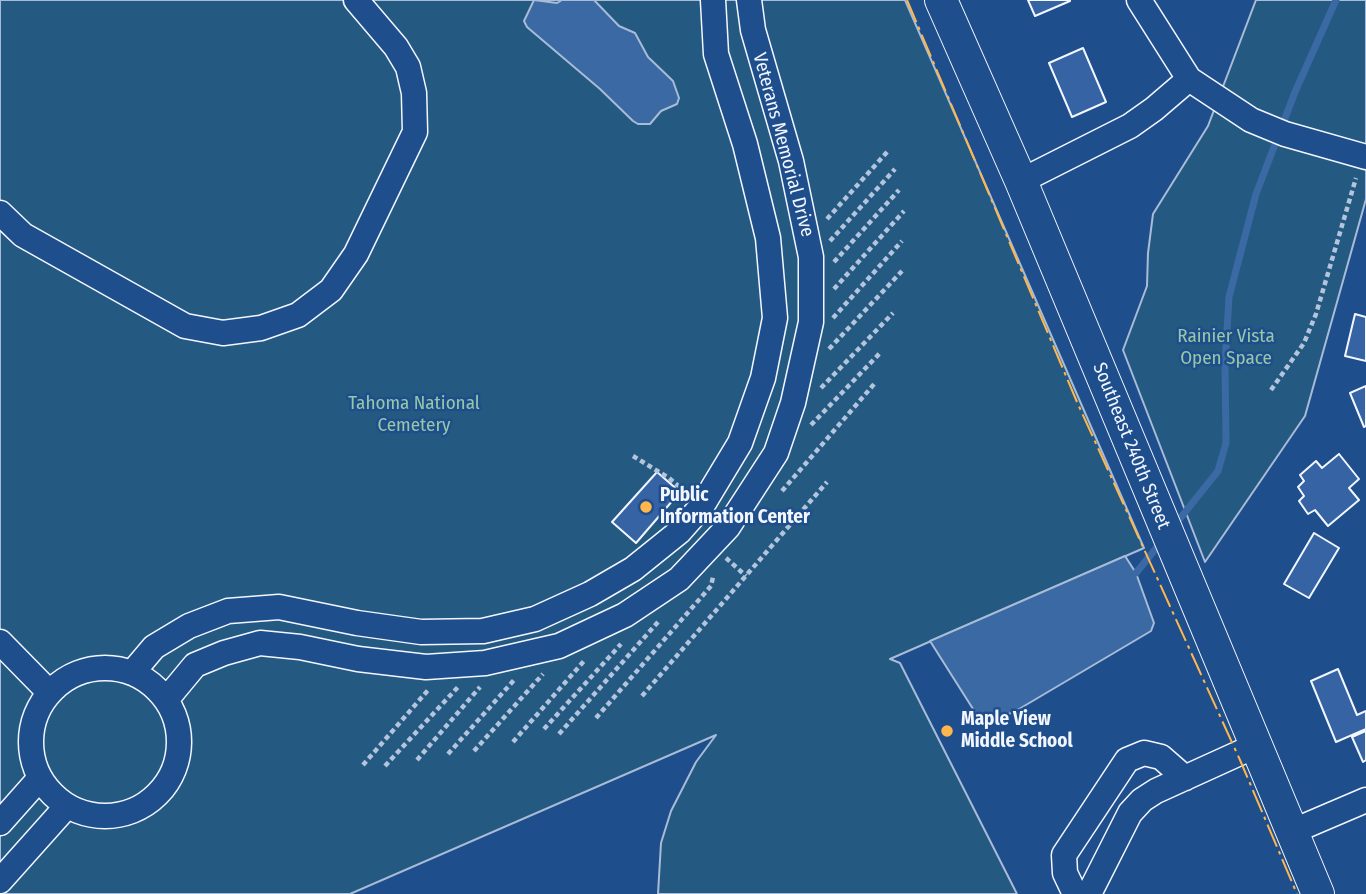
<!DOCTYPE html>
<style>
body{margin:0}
canvas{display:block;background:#1f4e8c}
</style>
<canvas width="1366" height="894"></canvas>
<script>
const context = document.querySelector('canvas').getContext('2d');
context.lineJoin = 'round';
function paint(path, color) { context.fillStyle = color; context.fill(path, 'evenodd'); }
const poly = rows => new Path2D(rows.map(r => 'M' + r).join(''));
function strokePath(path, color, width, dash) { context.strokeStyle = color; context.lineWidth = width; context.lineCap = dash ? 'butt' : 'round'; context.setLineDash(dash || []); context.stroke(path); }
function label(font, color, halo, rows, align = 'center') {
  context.font = font + ' "Fira Sans Condensed",sans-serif'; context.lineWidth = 5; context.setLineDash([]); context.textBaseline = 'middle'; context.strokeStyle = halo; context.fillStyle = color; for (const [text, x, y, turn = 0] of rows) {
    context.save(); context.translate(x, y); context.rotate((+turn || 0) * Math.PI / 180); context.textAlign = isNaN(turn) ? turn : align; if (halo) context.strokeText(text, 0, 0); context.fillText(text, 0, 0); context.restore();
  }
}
const green = poly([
 [0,0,905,0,1144,548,890,659,900,663,1017,894,658,894,661,843,671,811,696,762,716,735,350,894,0,894,0,0],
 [1256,0,1366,0,1366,199,1305,416,1205,562,1123,350,1147,286,1148,253,1153,214,1208,126,1256,0]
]);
paint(green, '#245a82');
strokePath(green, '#a8bbd7', 2);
const water = poly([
 [534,0,557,3,562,0,594,0,619,26,635,33,648,57,673,81,679,98,677,104,661,111,650,124,638,124,633,121,600,89,527,27,524,21,534,0],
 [1125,556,1136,573,1154,623,1151,631,1014,712,990,721,980,720,930,641,1125,556]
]);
paint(water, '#3b69a3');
strokePath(water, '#a8bbd7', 2);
strokePath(poly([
 [1174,526,1218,471,1226,443,1225,364,1229,297,1256,194,1295,92,1336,0],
 [1136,573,1162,541]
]), '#3b69a3', 7);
const building = poly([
 [1028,0,1070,0,1070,1,1035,16,1028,0],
 [1083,48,1106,102,1072,117,1049,63,1083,48],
 [1355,314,1366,317,1366,361,1345,356,1355,314],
 [1366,386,1366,426,1364,427,1350,393,1366,386],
 [1339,454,1359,479,1349,488,1359,500,1328,526,1315,510,1308,514,1299,501,1304,496,1298,487,1304,481,1300,475,1316,461,1322,468,1339,454],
 [657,472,680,492,636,543,612,522,657,472],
 [1314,533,1339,548,1309,598,1284,584,1314,533],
 [1338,669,1357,715,1366,711,1366,729,1336,742,1311,681,1338,669],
 [1366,731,1366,760,1363,762,1352,737,1366,731]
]);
paint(building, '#3563a3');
strokePath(building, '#f2f6ff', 2);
const minor = poly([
 [1139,0,1189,79,1251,120,1285,134,1366,157],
 [1021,181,1130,126,1154,109,1189,79],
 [0,213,23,235,185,326,223,333,261,328,298,315,331,290,356,254,415,132,414,93,408,67,396,47,356,0],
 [0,642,49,692],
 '31 742a74 74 0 1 1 148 0a74 74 0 1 1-148 0Z',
 [132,673,154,647,189,626,228,611,279,607,357,623,421,632,483,631,535,619,590,594,633,569,679,532,702,506,740,443,763,378,775,318,768,238,745,144,716,54,713,0],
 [166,700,195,665,224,653,260,643,300,647,358,659,426,667,485,663,559,646,625,615,679,579,728,527,776,453,793,403,811,322,811,257,791,161,753,30,749,0],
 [0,823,40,778],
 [1291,832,1366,800],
 [0,881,67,806],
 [1075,894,1065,873,1064,855,1127,760,1144,753,1161,757,1185,778],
 [1089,894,1130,813,1142,800,1156,791,1255,746]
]);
const major = poly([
 [941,0,1021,181,1318,894]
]);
strokePath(minor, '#f2f6ff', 27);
strokePath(major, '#f2f6ff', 34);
strokePath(poly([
 [827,219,888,151],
 [830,241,895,169],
 [834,262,899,190],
 [834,289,904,211],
 [833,318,902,241],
 [829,349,902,271],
 [821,388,893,313],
 [1271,390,1304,343,1316,314,1356,178],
 [811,425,881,352],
 [633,456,669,478,684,491],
 [782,491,875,383],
 [726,558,746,576],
 [642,696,827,482],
 [596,718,711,586,713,577],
 [544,729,621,644],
 [559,734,658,622],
 [513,742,584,661],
 [474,751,543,674],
 [448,754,515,679],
 [417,760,480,687],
 [363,765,429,689],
 [385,766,458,687]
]), '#b3c4dc', 4.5, [5, 3.5]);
strokePath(minor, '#1f4e8c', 24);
strokePath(major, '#1f4e8c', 32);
strokePath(poly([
 [907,0,1077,402,1240,760,1297,894]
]), '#ffb74d', 2, [24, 5, 3.5, 5]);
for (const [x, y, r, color] of [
 [646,507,7,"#ffb74d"],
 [947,731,7,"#ffb74d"]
]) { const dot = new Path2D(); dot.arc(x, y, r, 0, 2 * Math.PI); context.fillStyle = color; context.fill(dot); strokePath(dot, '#1f4e8c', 2.5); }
label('19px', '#f2f6ff', '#1f4e8c', [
 ["Veterans Memorial Drive",783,145,75],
 ["Southeast 240th Street",1131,446,68]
]);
label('19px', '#97c8a6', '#1f4e8c', [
 ["Rainier Vista",1226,337],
 ["Open Space",1226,359],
 ["Tahoma National",414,404],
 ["Cemetery",414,426]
]);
label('bold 19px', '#f2f6ff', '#1f4e8c', [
 ["Public",660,496],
 ["Information Center",660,518],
 ["Maple View",961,720],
 ["Middle School",961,742]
], 'left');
</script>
